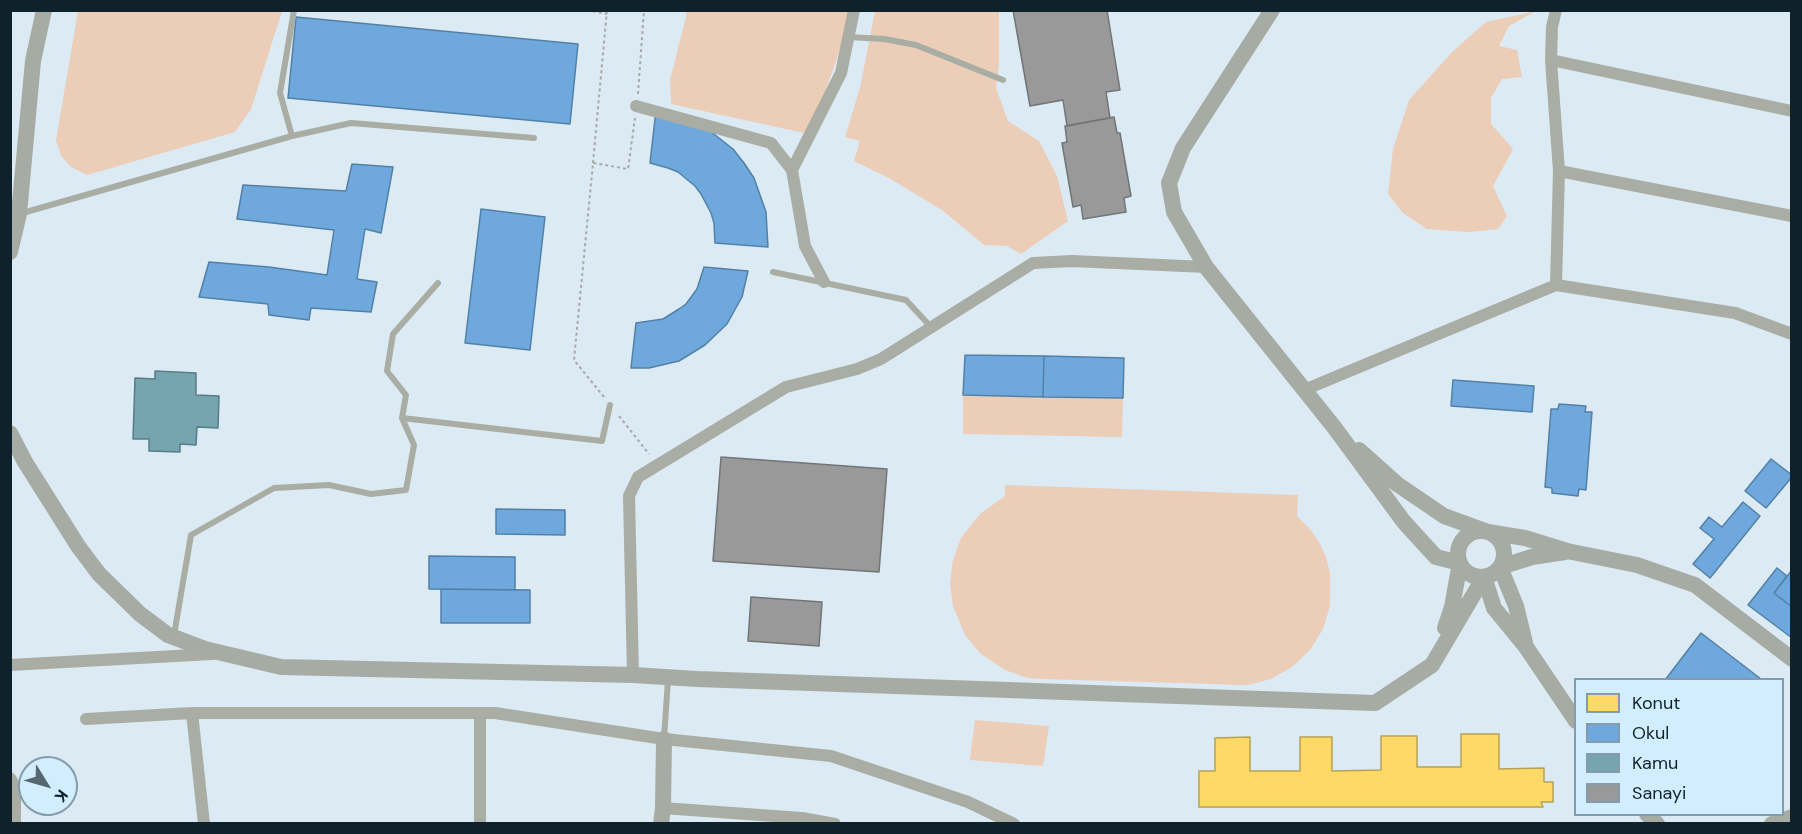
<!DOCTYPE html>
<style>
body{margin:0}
#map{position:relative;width:1802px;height:834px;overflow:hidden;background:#dceaf4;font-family:"DM Sans",sans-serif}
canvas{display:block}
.frame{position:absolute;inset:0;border:12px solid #0f212b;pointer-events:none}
.legend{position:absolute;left:1574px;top:678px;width:210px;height:138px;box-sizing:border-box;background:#d1edfe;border:2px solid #839baa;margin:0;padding:8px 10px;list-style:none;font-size:18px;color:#0f212b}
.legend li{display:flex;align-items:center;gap:12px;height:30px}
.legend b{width:30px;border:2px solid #839baa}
.north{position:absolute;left:18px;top:756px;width:60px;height:60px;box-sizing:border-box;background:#d1edfe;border:2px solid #839baa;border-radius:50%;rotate:127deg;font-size:16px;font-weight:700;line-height:24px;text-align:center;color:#0f212b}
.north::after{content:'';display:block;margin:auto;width:21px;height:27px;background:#576771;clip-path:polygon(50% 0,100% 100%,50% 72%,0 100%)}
</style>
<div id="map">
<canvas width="1802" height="834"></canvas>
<div class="frame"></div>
<ul class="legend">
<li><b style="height:16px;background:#ffd966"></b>Konut</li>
<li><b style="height:16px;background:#6fa8dc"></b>Okul</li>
<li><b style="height:16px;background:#76a5af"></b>Kamu</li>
<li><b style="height:16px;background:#999"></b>Sanayi</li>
</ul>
<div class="north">K</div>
</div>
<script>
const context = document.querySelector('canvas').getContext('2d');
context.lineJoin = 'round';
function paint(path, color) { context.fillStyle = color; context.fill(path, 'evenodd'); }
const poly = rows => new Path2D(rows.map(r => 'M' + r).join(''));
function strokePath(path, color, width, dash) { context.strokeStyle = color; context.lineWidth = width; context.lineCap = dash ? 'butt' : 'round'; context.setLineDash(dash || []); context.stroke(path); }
paint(poly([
 [78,11,79,10,282,11,251,109,235,132,87,175,71,167,61,156,56,140],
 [686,11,850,11,841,47,816,117,804,133,671,104,670,80,686,17],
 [875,11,999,11,999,63,996,88,1008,121,1039,141,1057,176,1068,221,1021,254,1007,246,984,245,942,210,889,178,854,161,860,141,845,137,860,88],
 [1536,11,1509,26,1499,46,1517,50,1522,77,1502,79,1491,98,1491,124,1513,149,1493,186,1507,216,1498,229,1469,232,1427,229,1403,213,1388,194,1393,149,1409,100,1452,52,1486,22],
 [963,395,1123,398,1122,437,963,434],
 [1005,485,1298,495,1297,516,1310,529,1319,542,1326,557,1330,573,1330,606,1323,629,1310,650,1292,667,1271,679,1247,685,1043,679,1028,678,1005,670,980,653,965,635,953,606,950,583,953,560,961,538,980,514,1005,496],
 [975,720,1049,726,1043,766,970,760]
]), '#ebcdb8');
const homes = poly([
 [1461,734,1499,734,1499,769,1544,768,1544,782,1553,782,1553,802,1541,802,1543,807,1199,807,1199,771,1215,771,1215,738,1250,737,1250,771,1300,771,1300,737,1332,737,1332,771,1381,770,1381,736,1417,736,1417,767,1461,767,1461,734]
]);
paint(homes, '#ffd966');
strokePath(homes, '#b7a254', 1.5);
const schools = poly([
 [296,17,578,44,570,124,288,98,296,17],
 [656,110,705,127,733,149,744,163,754,178,766,212,768,247,715,243,714,223,711,213,701,194,695,186,678,172,668,168,650,163,656,110],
 [352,164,393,167,381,233,365,229,357,279,377,282,371,312,311,308,309,320,269,315,268,304,199,297,209,262,269,267,327,275,334,230,237,219,243,185,346,191,352,164],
 [481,209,545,217,530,350,465,343,481,209],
 [704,267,748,271,742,297,727,324,705,345,679,361,649,368,631,368,636,323,663,319,679,309,686,304,697,289,704,267],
 [965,355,1044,356,1043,397,963,395,965,355],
 [1044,356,1124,358,1123,398,1043,397,1044,356],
 [1453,380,1534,386,1532,412,1451,406,1453,380],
 [1559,404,1586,406,1585,412,1592,412,1586,490,1579,489,1578,496,1552,493,1552,488,1545,487,1551,409,1558,409,1559,404],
 [1771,459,1792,475,1792,477,1766,508,1745,491,1771,459],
 [1743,502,1760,516,1710,578,1693,564,1714,539,1700,528,1709,517,1722,527,1743,502],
 [496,509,565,510,565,535,496,534,496,509],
 [429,556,515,557,515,590,429,589,429,556],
 [1777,568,1787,576,1774,593,1792,607,1792,638,1748,605,1777,568],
 [1792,570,1792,607,1774,593,1792,570],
 [441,589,530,590,530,623,441,623,441,589],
 [1701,633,1761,679,1665,680,1701,633]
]);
paint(schools, '#6fa8dc');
strokePath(schools, '#5280a7', 1.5);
const public = poly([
 [155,371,196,373,196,395,219,396,218,428,197,427,196,445,180,444,180,452,149,451,149,439,133,439,135,378,155,379,155,371]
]);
paint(public, '#76a5af');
strokePath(public, '#577d87', 1.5);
const industry = poly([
 [1013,10,1107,10,1120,90,1106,92,1110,118,1067,126,1063,100,1030,106,1013,10],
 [1114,117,1117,133,1120,133,1131,196,1124,198,1126,212,1083,219,1081,205,1073,207,1062,143,1067,142,1065,126,1114,117],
 [721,457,887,469,879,572,713,561,721,457],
 [751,597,822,602,819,646,748,641,751,597]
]);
paint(industry, '#999');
strokePath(industry, '#707578', 1.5);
strokePath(poly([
 [587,10,607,14],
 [638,94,644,10],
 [593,163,607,10],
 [604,397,574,360,593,163,628,169,635,118],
 [619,416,649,454]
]), '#a5aaa8', 2, [3, 3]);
strokePath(poly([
 [849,37,884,39,916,45,1003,80],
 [292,136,280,93,294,10],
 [19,214,292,136,351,123,534,138],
 [773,272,906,300,931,327],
 [438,283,393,334,387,371,406,395,402,418,602,441,610,405],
 [174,635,191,535,274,488,329,485,371,494,406,490,414,445,402,418],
 [664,738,668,680]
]), '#a9ada4', 6);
strokePath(poly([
 [1556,10,1552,27,1551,60,1559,171,1556,285],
 [1551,60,1792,111],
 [636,106,771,143,792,170,805,246,824,282],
 [792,170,841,73,854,10],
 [1559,171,1792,216],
 [1304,390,1556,285,1735,313,1792,334],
 [10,665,212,654],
 [633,675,629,496,638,477,786,387,857,369,881,359,1033,263,1072,261,1206,267],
 [192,713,204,824],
 [480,713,480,824],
 [86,719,192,713,495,713,664,739,831,756,968,802,1014,824],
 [10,778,15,786,15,824],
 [663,808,802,818,802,824],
 [802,818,835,824]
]), '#a9ada4', 12);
strokePath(poly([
 [1272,10,1183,148,1169,183,1174,212,1206,267,1334,427,1404,522,1436,557,1460,563,1452,607,1445,628],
 [10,252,19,214,33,61,44,10],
 [10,433,25,462,78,546,99,574,140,614,168,635,205,649,281,667,633,675,697,679,1375,703,1432,665,1484,577],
 [1359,450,1397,484,1444,516,1488,532,1525,538,1567,551,1637,565,1695,585,1792,659],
 '1458 554a23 23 0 1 1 46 0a23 23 0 1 1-46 0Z',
 [1484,577,1494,608,1526,647,1576,721],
 [1525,643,1516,606,1500,567,1532,557,1565,552],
 [1647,814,1657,824],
 [661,824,663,808,664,739],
 [1772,824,1792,817]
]), '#a6aca4', 16);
</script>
